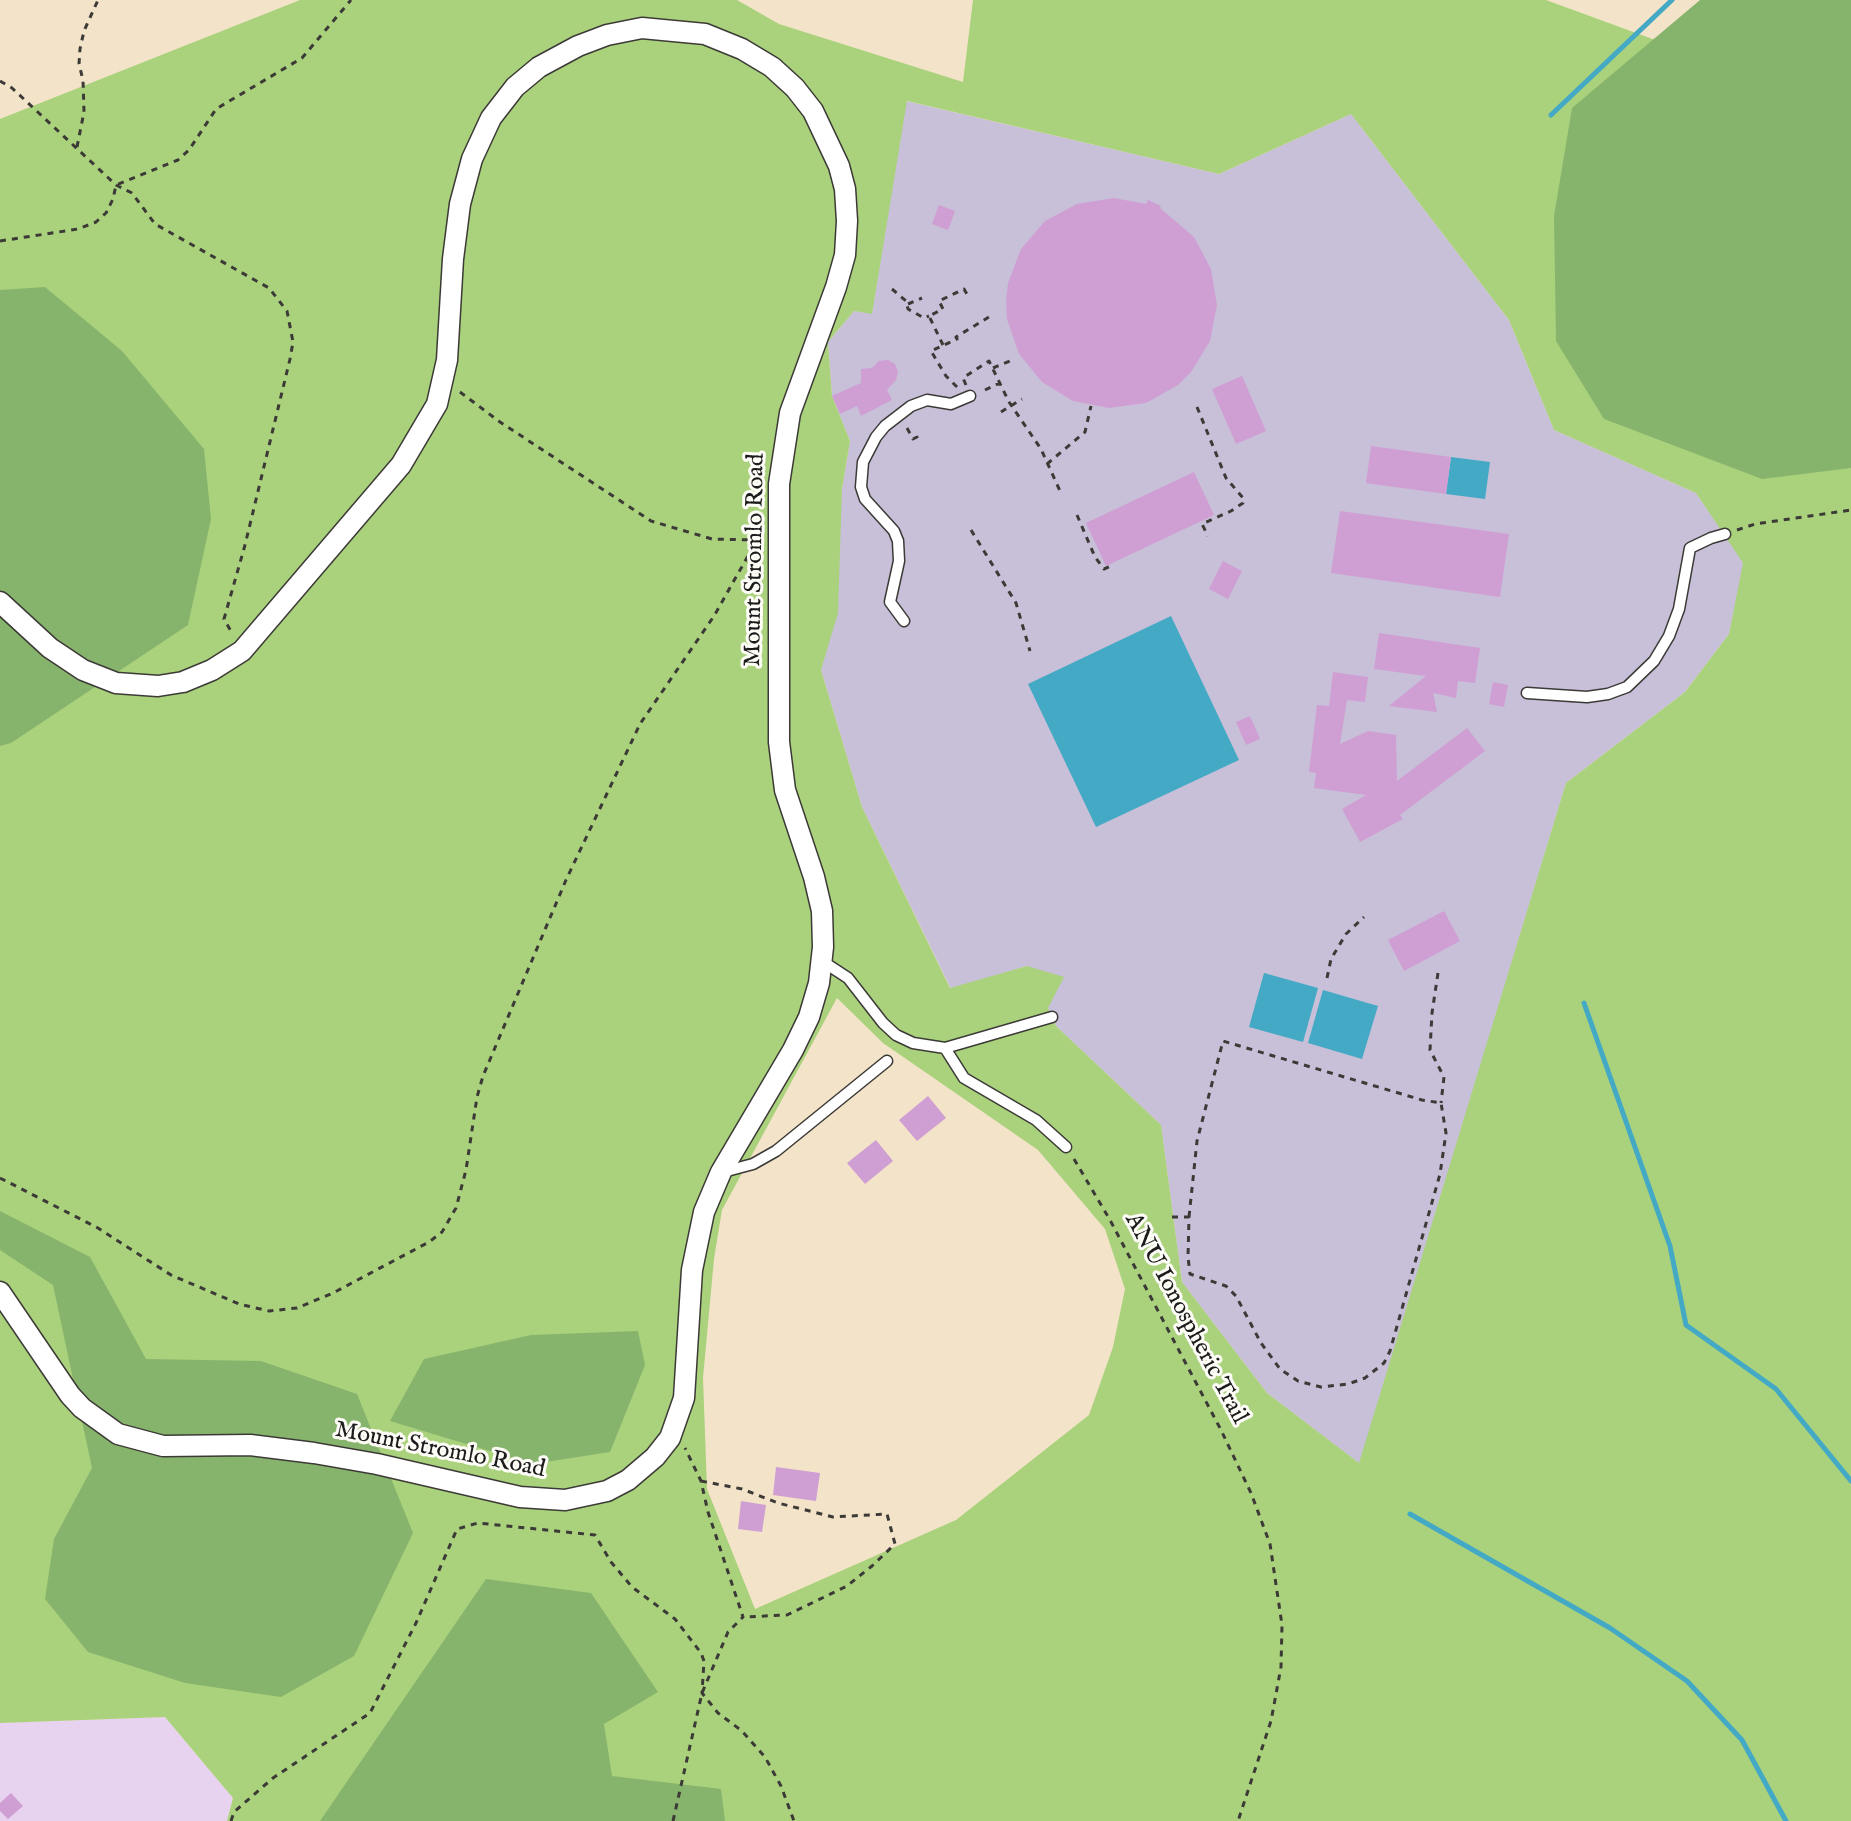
<!DOCTYPE html>
<style>
body{margin:0}
canvas{display:block;background:#f3e3c8}
</style>
<canvas width="1851" height="1821"></canvas>
<script>
const context = document.querySelector('canvas').getContext('2d');
context.lineJoin = 'round';
function paint(path, color) { context.fillStyle = color; context.fill(path, 'evenodd'); }
const poly = rows => new Path2D(rows.map(r => 'M' + r).join(''));
function strokePath(path, color, width, dash) { context.strokeStyle = color; context.lineWidth = width; context.lineCap = dash ? 'butt' : 'round'; context.setLineDash(dash || []); context.stroke(path); }
function label(font, color, halo, rows, align = 'center') {
  context.font = font + ' "IM FELL English",serif'; context.lineWidth = 6; context.setLineDash([]); context.textBaseline = 'middle'; context.strokeStyle = halo; context.fillStyle = color; for (const [text, x, y, turn = 0] of rows) {
    context.save(); context.translate(x, y); context.rotate((+turn || 0) * Math.PI / 180); context.textAlign = isNaN(turn) ? turn : align; if (halo) context.strokeText(text, 0, 0); context.fillText(text, 0, 0); context.restore();
  }
}
paint(poly([
 [165,1717,233,1798,227,1821,0,1821,0,1723]
]), '#e7d2ef');
paint(poly([
 [906,101,1219,174,1351,114,1509,320,1554,430,1696,493,1744,563,1729,634,1685,692,1566,783,1360,1464,1267,1393,1182,1282,1161,1125,1056,1026,1027,966,951,989,862,807,821,670,831,631,842,489,850,441,832,396,828,342,854,311,872,313]
]), '#c8bfd8');
paint(poly([
 [300,0,737,0,779,24,963,82,973,0,1546,0,1707,59,1851,104,1851,1821,227,1821,233,1798,165,1717,0,1723,0,119],
 [907,101,1219,174,1351,114,1509,320,1554,430,1696,493,1743,563,1729,634,1685,692,1566,783,1359,1463,1267,1393,1182,1282,1161,1125,1056,1026,1048,1008,1064,977,1027,966,950,988,862,807,821,670,838,613,842,489,850,441,832,396,828,342,854,311,872,314],
 [837,998,883,1043,1038,1150,1105,1229,1125,1289,1113,1347,1089,1415,956,1520,755,1609,707,1489,703,1378,714,1259,722,1210]
]), '#aad27d');
paint(poly([
 [1700,0,1851,0,1851,468,1762,479,1604,419,1556,341,1554,216,1572,108],
 [45,287,122,351,204,449,211,519,188,625,11,743,0,746,0,290],
 [0,1211,90,1257,146,1359,261,1361,357,1394,413,1533,354,1656,281,1697,185,1683,88,1652,45,1599,54,1539,92,1468,53,1285,0,1250],
 [638,1331,645,1365,610,1452,533,1464,390,1421,424,1359,531,1335],
 [486,1579,591,1593,658,1692,604,1724,612,1776,721,1789,725,1821,320,1821]
]), '#87b46c');
paint(poly([
 [1451,457,1490,462,1485,499,1446,494],
 [1171,616,1239,760,1096,827,1028,684],
 [1264,973,1318,988,1303,1042,1249,1027],
 [1323,990,1378,1006,1362,1059,1308,1043]
]), '#44a9c4');
strokePath(poly([
 [1551,115,1672,0],
 [1584,1003,1670,1246,1686,1325,1776,1389,1851,1481],
 [1410,1514,1610,1628,1687,1681,1742,1740,1786,1821]
]), '#44a9c4', 5);
paint(poly([
 [1114,198,1146,204,1148,200,1161,206,1160,208,1194,237,1211,269,1217,305,1210,341,1191,372,1178,385,1146,403,1109,408,1073,401,1042,382,1019,354,1007,319,1006,301,1008,283,1021,249,1045,221,1077,204],
 [939,205,955,211,948,230,932,224],
 [888,360,895,364,898,372,896,380,887,390,892,400,861,416,857,406,840,414,832,396,861,383,861,369,872,368,879,361],
 [1242,376,1266,431,1236,444,1212,389],
 [1371,446,1451,457,1446,494,1366,483],
 [1194,472,1214,515,1106,566,1086,523],
 [1340,511,1509,534,1500,597,1331,573],
 [1223,561,1242,571,1228,599,1209,589],
 [1379,633,1480,648,1475,683,1458,681,1456,698,1433,693,1437,712,1389,706,1426,676,1374,669],
 [1333,672,1368,677,1365,702,1347,700,1340,744,1368,731,1396,735,1397,781,1467,728,1485,751,1400,815,1403,819,1360,842,1342,809,1366,795,1314,788,1316,773,1309,772,1317,705,1329,706],
 [1493,682,1508,685,1504,707,1489,704],
 [1250,716,1260,739,1246,745,1236,722],
 [1444,911,1460,941,1404,971,1388,940],
 [928,1096,946,1118,917,1141,899,1120],
 [876,1140,893,1161,865,1184,847,1163],
 [776,1467,820,1473,816,1501,773,1495],
 [741,1501,766,1505,762,1532,738,1529],
 [11,1793,23,1806,8,1819,0,1811,0,1803]
]), '#cf9fd4');
const lane = poly([
 [904,621,890,602,899,561,898,541,894,531,865,499,861,487,863,462,876,437,885,426,911,406,927,400,951,404,970,396],
 [1527,693,1587,697,1608,694,1627,687,1654,661,1669,636,1679,609,1690,548,1711,538,1725,534],
 [822,961,848,978,883,1023,896,1035,913,1043,945,1048,1052,1017],
 [945,1048,964,1078,1036,1120,1066,1147],
 [723,1172,753,1164,776,1151,887,1061]
]);
const street = poly([
 [0,602,50,648,83,670,116,683,158,686,183,682,212,670,242,651,401,465,437,404,447,360,453,259,460,204,472,159,491,118,515,87,539,67,578,46,607,35,642,28,705,34,742,49,772,67,795,88,813,111,839,166,845,189,847,221,845,255,836,287,790,413,779,484,779,742,785,790,814,877,822,911,823,947,819,983,809,1017,793,1050,721,1172,704,1212,692,1270,684,1398,670,1438,655,1457,628,1480,607,1491,565,1500,520,1497,377,1464,314,1453,250,1445,163,1446,118,1434,82,1408,70,1395,0,1292]
]);
strokePath(lane, '#3c3a36', 13);
strokePath(street, '#3c3a36', 23);
strokePath(poly([
 [0,81,12,88,116,185,132,193,155,224,269,288,287,311,293,342,290,359,245,545,224,619,232,633],
 [77,147,84,112,83,80,79,64,80,49,84,31,98,0],
 [0,241,78,229,96,222,106,213,113,199,116,185,178,160,189,150,216,109,302,58,351,0],
 [892,289,906,301,908,309,924,318,929,316],
 [908,304,922,298],
 [943,345,929,316,943,309,939,301,964,289,968,296],
 [993,368,1010,361,1008,357],
 [966,385,963,378,989,361,1009,402,1041,449,1060,491],
 [957,387,946,376,931,351,957,339,956,337,989,317],
 [985,390,1000,383],
 [460,392,500,422,651,521,712,539,757,540],
 [1197,407,1226,478,1244,499,1243,503,1231,511,1202,524,1208,536],
 [1001,412,1022,399],
 [907,428,913,439,917,437,916,434],
 [1047,464,1085,432,1091,406],
 [1077,515,1095,557,1104,569,1111,566],
 [971,530,1016,603,1030,651],
 [1737,530,1755,524,1851,510],
 [1438,973,1432,1013,1430,1050,1444,1077,1441,1103],
 [1327,978,1331,959,1346,934,1364,917],
 [1074,1159,1110,1220,1221,1430,1251,1493,1270,1544,1282,1625,1281,1667,1271,1721,1238,1821],
 [0,1178,98,1228,171,1275,239,1304,269,1311,297,1308,333,1293,429,1242,442,1232,456,1208,466,1170,477,1097,483,1076,566,880,640,724,714,616,757,540,760,539],
 [1172,1217,1189,1217,1188,1257,1190,1274,1226,1286,1236,1296,1261,1343,1280,1369,1298,1381,1321,1387,1348,1384,1365,1378,1384,1363,1390,1351,1440,1174,1446,1133,1441,1103,1422,1100,1223,1041,1197,1141,1189,1217],
 [701,1481,742,1489,778,1503,833,1517,887,1514,895,1544,872,1566,847,1586,787,1615,743,1617],
 [231,1821,234,1812,273,1778,370,1713,416,1623,457,1529,478,1523,595,1535,611,1562,632,1587,675,1619,701,1653,704,1661,702,1693,718,1713,742,1731,765,1757,781,1786,794,1821],
 [673,1821,702,1693,728,1632,743,1617,708,1512,701,1481,685,1448]
]), '#3c3a36', 3, [6, 6]);
strokePath(lane, '#fff', 10);
strokePath(street, '#fff', 20);
label('24px', '#1c1c1c', '#fdfcf7', [
 ["Mount Stromlo Road",756,560,-89],
 ["ANU Ionospheric Trail",1185,1319,62],
 ["Mount Stromlo Road",440,1451,11]
]);
</script>
